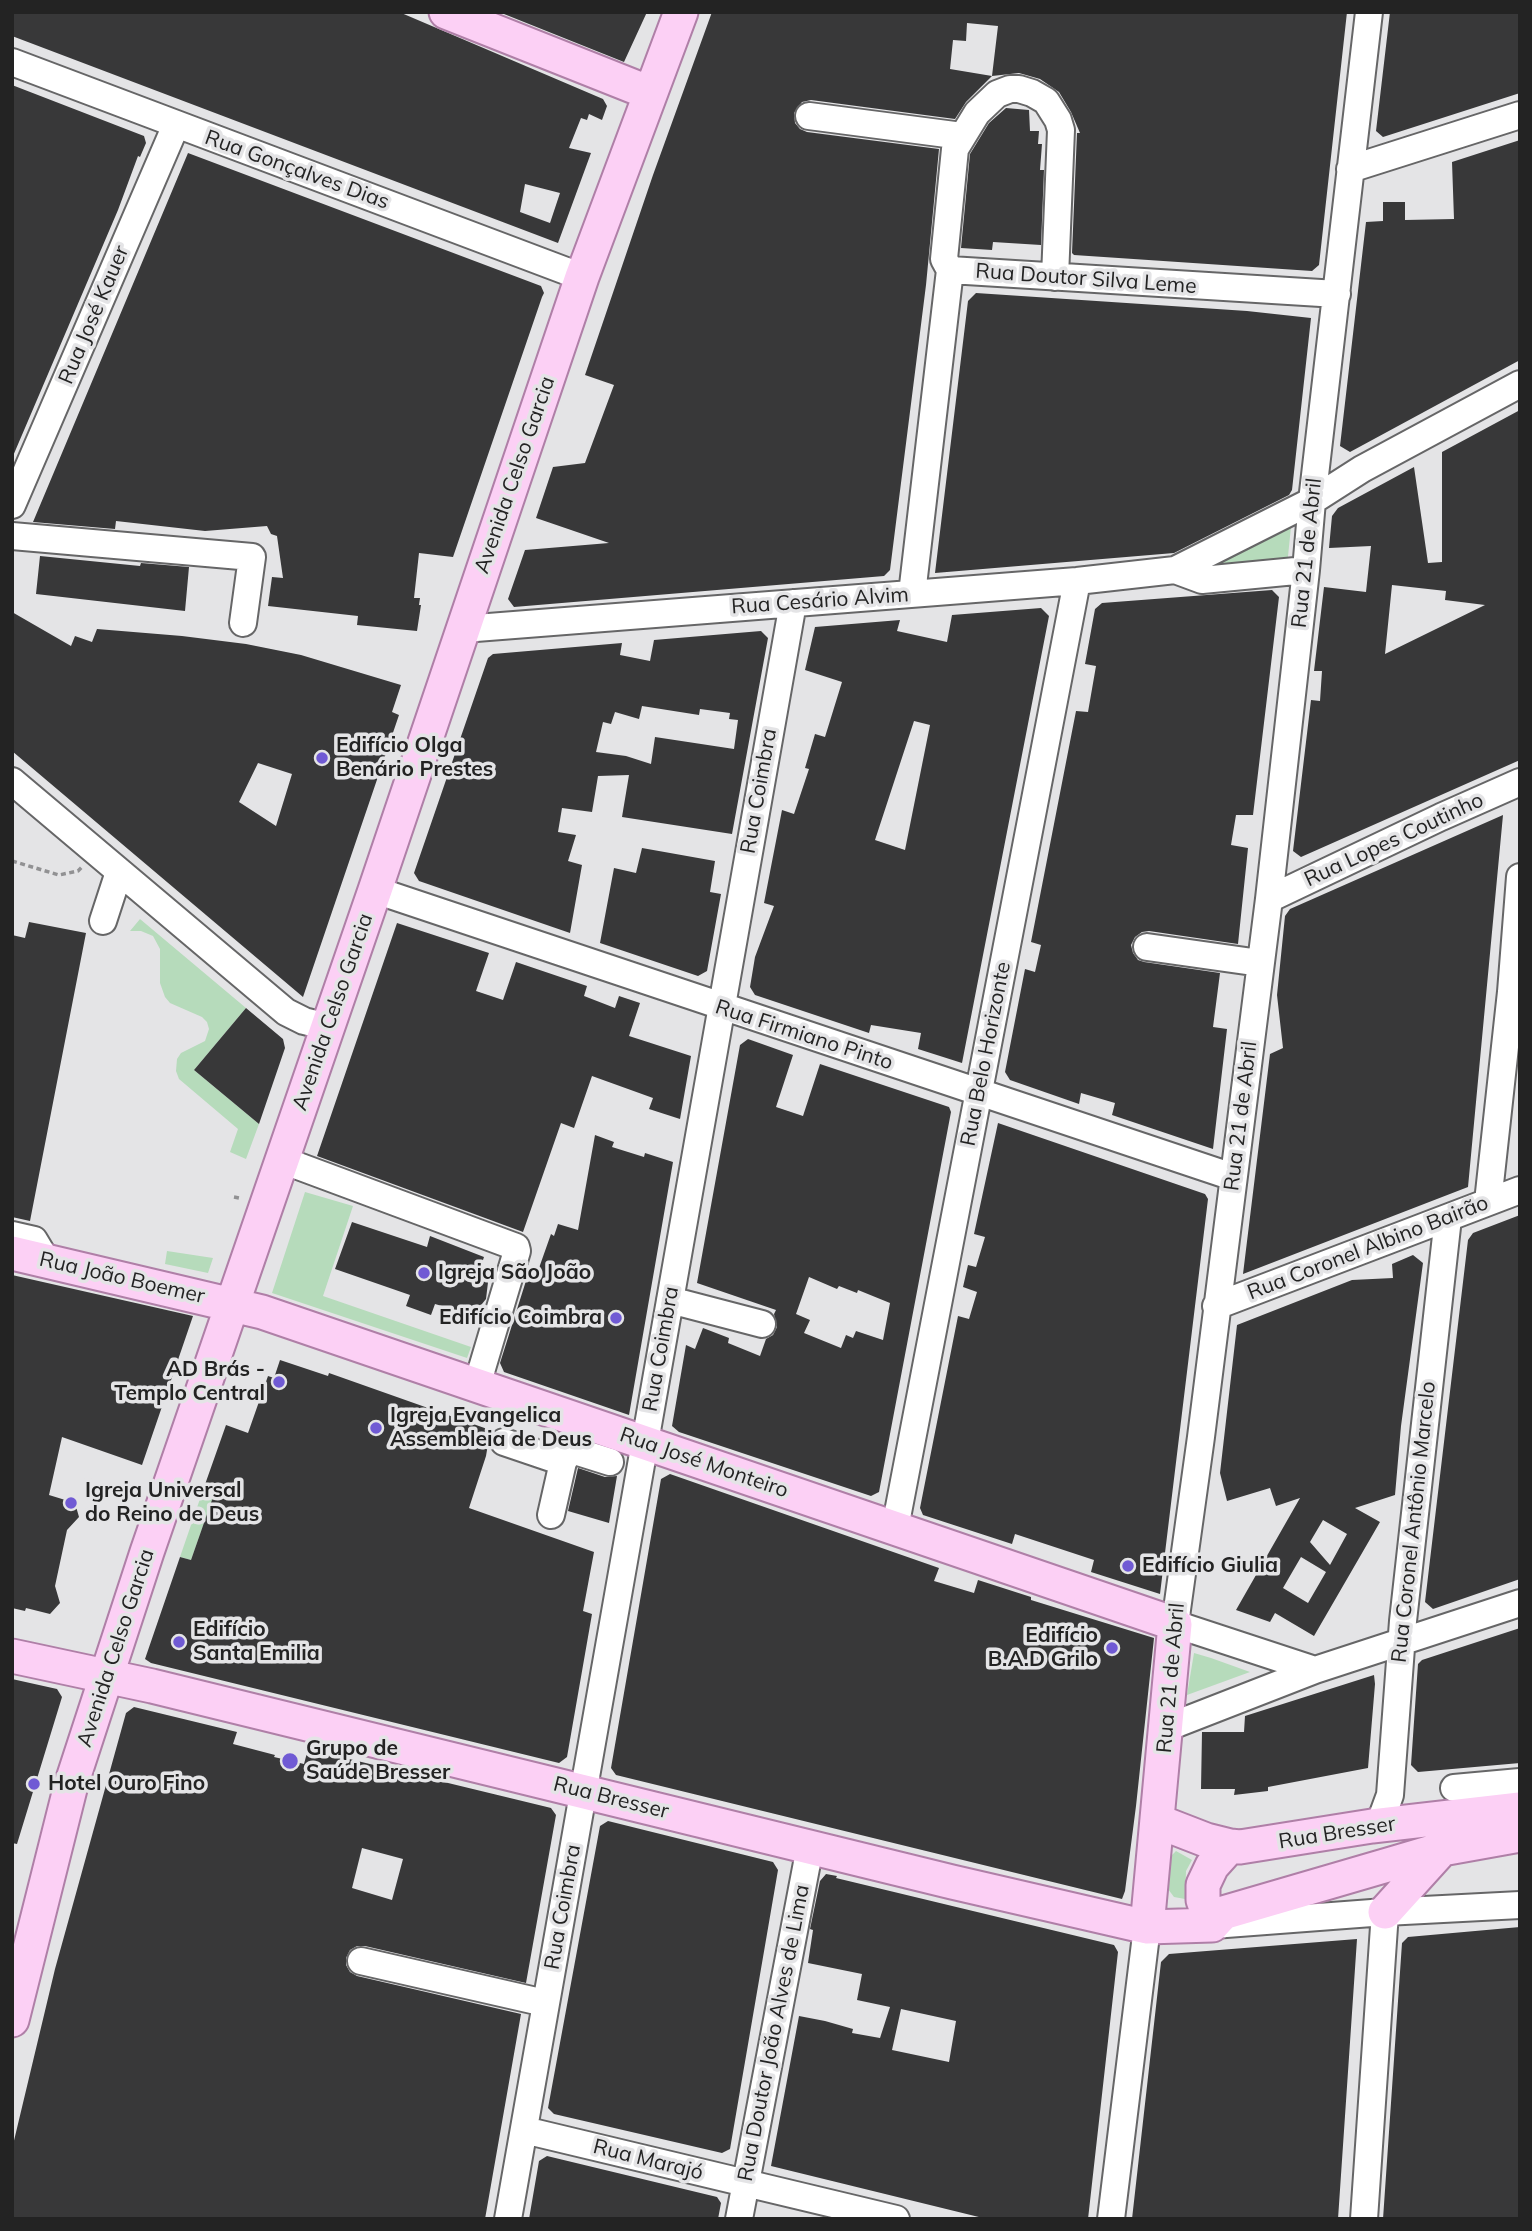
<!DOCTYPE html>
<meta charset="utf-8">
<style>
body{margin:0}
#map{position:relative;width:1532px;height:2231px;overflow:hidden;background:#e4e4e6;font-family:Mulish,sans-serif}
canvas{display:block}
.frame{position:absolute;inset:0;border:14px solid #232323;pointer-events:none}
</style>
<div id="map">
<canvas width="1532" height="2231"></canvas>
<div class="frame"></div>
</div>
<script>
const context = document.querySelector('canvas').getContext('2d');
context.lineJoin = 'round';
function paint(path, color) { context.fillStyle = color; context.fill(path, 'evenodd'); }
const poly = rows => new Path2D(rows.map(r => 'M' + r).join(''));
function strokePath(path, color, width, dash) { context.strokeStyle = color; context.lineWidth = width; context.lineCap = dash ? 'butt' : 'round'; context.setLineDash(dash || []); context.stroke(path); }
function label(font, color, halo, rows, align = 'center') {
  context.font = font + ' Mulish,sans-serif'; context.lineWidth = 7; context.setLineDash([]); context.textBaseline = 'middle'; context.strokeStyle = halo; context.fillStyle = color; for (const [text, x, y, turn = 0] of rows) {
    context.save(); context.translate(x, y); context.rotate((+turn || 0) * Math.PI / 180); context.textAlign = isNaN(turn) ? turn : align; if (halo) context.strokeText(text, 0, 0); context.fillText(text, 0, 0); context.restore();
  }
}
paint(poly([
 [1292,517,1287,566,1204,570],
 [140,919,246,1008,194,1070,259,1124,246,1159,230,1152,238,1129,179,1079,176,1071,177,1059,181,1053,205,1041,209,1029,207,1022,202,1017,170,1003,165,997,160,983,160,949,153,936,141,931,130,931],
 [305,1192,353,1206,323,1296,471,1347,467,1358,272,1293],
 [167,1251,213,1258,208,1273,165,1264],
 [202,1493,213,1497,191,1560,180,1557],
 [1194,1653,1211,1658,1250,1672,1187,1695],
 [1176,1851,1192,1860,1186,1871,1185,1899,1174,1897,1168,1889,1171,1856]
]), '#b6dbbb');
paint(poly([
 [12,12,399,12,603,99,607,106,602,120,589,114,587,120,581,118,569,148,591,153,558,243,12,36],
 [525,184,560,193,550,223,520,212],
 [499,12,647,12,624,62],
 [712,12,1347,12,1319,265,1312,271,1074,255,1072,253,1077,133,1080,133,1071,112,1059,92,1040,79,1019,73,992,76,998,26,967,23,966,41,953,40,950,69,992,76,966,102,955,119,811,100,802,102,794,113,795,123,800,129,807,132,939,149,926,285,890,570,884,576,514,607,508,599,525,550,609,543,536,518,553,467,585,463,614,385,585,375,653,175],
 [1390,12,1520,12,1520,93,1383,137,1376,131],
 [12,85,144,136,146,143,140,157,138,156,118,210,13,456],
 [1006,108,1029,110,1030,131,1039,131,1038,144,1042,144,1040,170,1044,170,1041,245,993,242,992,250,961,248,970,154,989,123],
 [1520,140,1520,360,1350,452,1340,446,1366,222,1383,221,1383,202,1405,202,1405,220,1454,219,1452,162],
 [188,153,541,286,544,293,542,297,453,557,419,553,414,598,420,598,419,605,421,605,417,631,357,625,358,616,268,606,272,577,283,578,277,536,271,534,267,526,205,531,116,521,115,529,33,522],
 [976,293,1247,311,1311,318,1292,490,1289,495,1174,553,935,573,968,301],
 [1520,410,1520,760,1301,857,1293,851,1311,700,1320,701,1322,671,1314,671,1324,587,1366,592,1371,546,1329,548,1332,516,1338,508,1414,467,1428,563,1442,562,1442,452],
 [1392,585,1446,591,1445,600,1485,605,1385,654],
 [40,556,140,566,141,563,189,567,185,611,36,594],
 [1272,590,1279,597,1253,815,1236,815,1231,845,1248,848,1238,944,1149,931,1142,932,1135,937,1131,945,1133,953,1138,960,1144,962,1220,973,1213,1027,1227,1029,1213,1149,1112,1115,1115,1103,1081,1093,1079,1104,1010,1080,1005,1072,1025,969,1035,972,1041,945,1031,942,1076,711,1088,712,1096,666,1085,664,1095,609,1102,603],
 [1041,608,1049,616,962,1063,918,1049,921,1033,871,1025,869,1033,755,995,750,987,755,957,774,906,764,903,782,810,794,814,809,769,805,768,815,734,825,737,842,682,805,670,815,627,900,620,897,631,947,642,952,615],
 [914,721,930,725,905,850,875,840],
 [12,612,71,646,75,636,92,642,97,629,182,636,246,644,301,655,401,685,392,712,399,715,303,997,12,751],
 [258,763,292,774,276,826,239,802],
 [761,631,768,638,732,834,622,817,629,775,598,776,592,812,562,808,558,832,576,835,568,861,582,865,570,933,419,881,414,873,488,658,493,654,622,643,620,655,650,661,654,640],
 [642,706,699,715,700,709,730,713,729,719,738,720,734,749,655,737,651,764,626,756,596,752,603,722,611,724,615,712,639,719],
 [1503,815,1468,1187,1243,1274,1270,1054,1283,1048,1277,995,1285,916,1290,909],
 [642,848,715,861,710,892,721,894,707,971,698,976,600,943,614,868,636,873],
 [29,922,86,933,30,1221,12,1217,12,935,25,938],
 [397,923,489,953,476,991,503,1000,516,962,587,986,584,996,615,1008,619,996,640,1003,629,1036,691,1056,680,1119,649,1109,653,1098,592,1076,574,1128,561,1123,523,1232,317,1156],
 [246,1008,283,1039,285,1048,259,1124,194,1070],
 [748,1039,793,1055,776,1107,803,1116,820,1064,949,1107,951,1112,879,1492,871,1496,679,1432,672,1426,686,1345,695,1349,703,1328,729,1338,728,1343,760,1356,766,1339,773,1335,777,1327,774,1314,776,1310,697,1283,740,1045],
 [809,1277,837,1289,839,1286,857,1293,858,1290,890,1303,883,1340,856,1331,853,1338,846,1335,841,1348,804,1333,810,1320,796,1314],
 [998,1123,1205,1194,1208,1199,1160,1594,1091,1572,1094,1560,1015,1534,1012,1544,923,1515,920,1508,958,1316,969,1319,977,1292,963,1287,968,1265,976,1267,985,1237,974,1234],
 [595,1135,614,1142,612,1147,644,1157,645,1153,673,1162,629,1415,504,1372,500,1363,531,1265,539,1268,551,1234,554,1236,558,1224,578,1230],
 [1520,1215,1520,1579,1433,1609,1425,1602,1468,1240,1473,1233],
 [352,1222,427,1247,430,1236,484,1257,482,1263,489,1274,486,1299,473,1315,435,1304,431,1315,406,1306,410,1295,335,1269],
 [1413,1255,1423,1263,1401,1426,1395,1495,1355,1508,1380,1522,1314,1636,1275,1613,1270,1622,1236,1610,1300,1498,1276,1506,1270,1488,1227,1501,1220,1473,1237,1325,1352,1280,1393,1278,1392,1264],
 [1323,1520,1347,1534,1330,1565,1310,1542],
 [1301,1557,1326,1572,1308,1603,1283,1588],
 [12,1275,193,1316,142,1465,62,1437,49,1495,75,1503,79,1517,67,1530,55,1586,60,1603,50,1614,26,1608,25,1611,12,1608],
 [280,1360,328,1376,329,1373,493,1431,489,1438,486,1456,469,1508,594,1552,583,1611,592,1614,567,1757,559,1763,151,1663,145,1659,180,1557,191,1560,213,1497,202,1493,226,1425,248,1433,268,1376,274,1378],
 [578,1468,605,1477,617,1476,609,1523,568,1511],
 [670,1474,939,1568,934,1581,974,1593,978,1580,1031,1597,1031,1600,1154,1638,1136,1806,1125,1891,1122,1899,616,1775,611,1768,661,1479],
 [1520,1628,1520,1763,1418,1772,1411,1765,1418,1664,1422,1660],
 [1374,1675,1375,1684,1368,1768,1268,1787,1268,1791,1234,1795,1235,1789,1201,1789,1202,1732,1244,1732,1245,1716],
 [12,1679,57,1689,62,1697,17,1844,12,1843],
 [134,1707,237,1732,233,1744,275,1755,274,1757,304,1764,308,1749,547,1807,551,1808,556,1815,526,1983,365,1946,357,1946,350,1950,346,1958,346,1965,350,1972,357,1976,521,2014,485,2219,12,2219,12,2149,55,1969,126,1713],
 [362,1848,403,1859,392,1900,352,1888],
 [608,1821,773,1862,778,1870,730,2149,722,2153,554,2114,548,2108,600,1826],
 [826,1874,837,1876,836,1878,1114,1945,1118,1952,1088,2219,987,2219,771,2166,799,2016,825,2021,853,2029,852,2033,880,2038,890,2007,857,2000,862,1974,808,1963,813,1930,810,1929,820,1881],
 [901,2009,956,2021,949,2062,892,2050],
 [1520,1927,1520,2219,1383,2219,1402,1943,1408,1937],
 [1357,1939,1338,2219,1132,2219,1161,1962,1169,1954],
 [547,2156,717,2197,721,2203,718,2219,529,2219,539,2161]
]), '#383839');
const minor = poly([
 [12,62,582,277],
 [809,116,962,136],
 [1350,169,1520,115],
 [950,270,944,259,955,149,977,113,997,94,1010,89,1019,89,1032,93,1046,101,1058,120,1061,130,1055,277],
 [12,505,176,125],
 [12,536,252,557,243,623],
 [1175,570,1202,580,1306,570],
 [912,594,950,270,1337,294],
 [463,629,1077,581,1175,570,1312,501,1362,469,1520,384],
 [12,781,286,1012,304,1021,328,1027],
 [375,890,1233,1177],
 [1269,899,1441,817,1520,782],
 [103,921,119,872],
 [1147,947,1260,963],
 [282,1160,516,1247,517,1251,477,1385],
 [1488,1202,1511,992,1520,877],
 [12,1235,34,1240,46,1260],
 [670,1300,762,1324],
 [1216,1306,1520,1190],
 [504,1442,563,1462,551,1515],
 [563,1462,567,1455,575,1451,610,1462],
 [895,1528,1077,581],
 [1315,1670,1175,1624,1201,1437,1269,899,1306,570,1312,501,1369,12],
 [1166,1728,1315,1670,1520,1603],
 [1454,1788,1520,1782],
 [1379,1825,1390,1795,1403,1621,1448,1218],
 [1213,1925,1385,1912,1520,1905],
 [361,1961,545,2003],
 [524,2130,896,2219],
 [508,2219,793,603],
 [739,2219,810,1847],
 [1111,2219,1147,1927],
 [1364,2219,1385,1912]
]);
const major = poly([
 [446,12,650,93],
 [12,1253,262,1312,1175,1624,1147,1927],
 [12,1656,152,1686,952,1882,1147,1927,1212,1925,1223,1913,1391,1864,1442,1849,1520,1835],
 [1157,1821,1206,1840,1230,1846,1240,1847,1372,1826,1520,1809],
 [1385,1912,1442,1849],
 [1212,1925,1203,1900,1203,1885,1212,1866,1230,1846],
 [12,2020,71,1785,147,1552,375,890,582,277,681,12]
]);
strokePath(minor, '#666667', 30);
strokePath(major, '#af7fa7', 37);
strokePath(poly([
 [12,861,59,875,78,871,82,867],
 [234,1197,239,1198]
]), '#919193', 3.5, [5, 3.5]);
strokePath(minor, '#fff', 26);
strokePath(major, '#fcd0f5', 33);
for (const [x, y, r, color] of [
 [322,758,7,"#705ad4"],
 [424,1273,7,"#705ad4"],
 [616,1318,7,"#705ad4"],
 [279,1382,7,"#705ad4"],
 [376,1428,7,"#705ad4"],
 [71,1503,7,"#705ad4"],
 [1128,1566,7,"#705ad4"],
 [179,1642,7,"#705ad4"],
 [1112,1648,7,"#705ad4"],
 [290,1761,9,"#705ad4"],
 [34,1784,7,"#705ad4"]
]) { const dot = new Path2D(); dot.arc(x, y, r, 0, 2 * Math.PI); context.fillStyle = color; context.fill(dot); strokePath(dot, '#e4e4e6', 2.5); }
label('21px', '#232323', '#e4e4e6', [
 ["Rua Gonçalves Dias",297,170,20],
 ["Rua Doutor Silva Leme",1086,279,4],
 ["Rua José Kauer",94,315,-67],
 ["Avenida Celso Garcia",515,475,-71],
 ["Rua 21 de Abril",1307,553,-84],
 ["Rua Cesário Alvim",820,601,-4],
 ["Rua Coimbra",759,791,-80],
 ["Rua Lopes Coutinho",1394,840,-25],
 ["Avenida Celso Garcia",333,1012,-71],
 ["Rua Firmiano Pinto",804,1035,18],
 ["Rua Belo Horizonte",986,1054,-79],
 ["Rua 21 de Abril",1241,1116,-83],
 ["Rua Coronel Albino Bairão",1368,1248,-21],
 ["Rua João Boemer",122,1278,13],
 ["Rua Coimbra",661,1349,-80],
 ["Rua José Monteiro",704,1463,19],
 ["Rua Coronel Antônio Marcelo",1414,1522,-84],
 ["Avenida Celso Garcia",116,1648,-72],
 ["Rua 21 de Abril",1171,1678,-85],
 ["Rua Bresser",611,1798,14],
 ["Rua Bresser",1337,1833,-9],
 ["Rua Coimbra",563,1907,-80],
 ["Rua Doutor João Alves de Lima",774,2033,-79],
 ["Rua Marajó",648,2160,14]
]);
label('bold 21px', '#232323', '#e4e4e6', [
 ["Edifício Olga",336,746],
 ["Benário Prestes",336,770],
 ["Igreja São João",438,1273],
 ["Edifício Coimbra",602,1318,"right"],
 ["AD Brás -",265,1370,"right"],
 ["Templo Central",265,1394,"right"],
 ["Igreja Evangelica",390,1416],
 ["Assembleia de Deus",390,1440],
 ["Igreja Universal",85,1491],
 ["do Reino de Deus",85,1515],
 ["Edifício Giulia",1142,1566],
 ["Edifício",193,1630],
 ["Santa Emilia",193,1654],
 ["Edifício",1098,1636,"right"],
 ["B.A.D Grilo",1098,1660,"right"],
 ["Grupo de",306,1749],
 ["Saúde Bresser",306,1773],
 ["Hotel Ouro Fino",48,1784]
], 'left');
</script>
